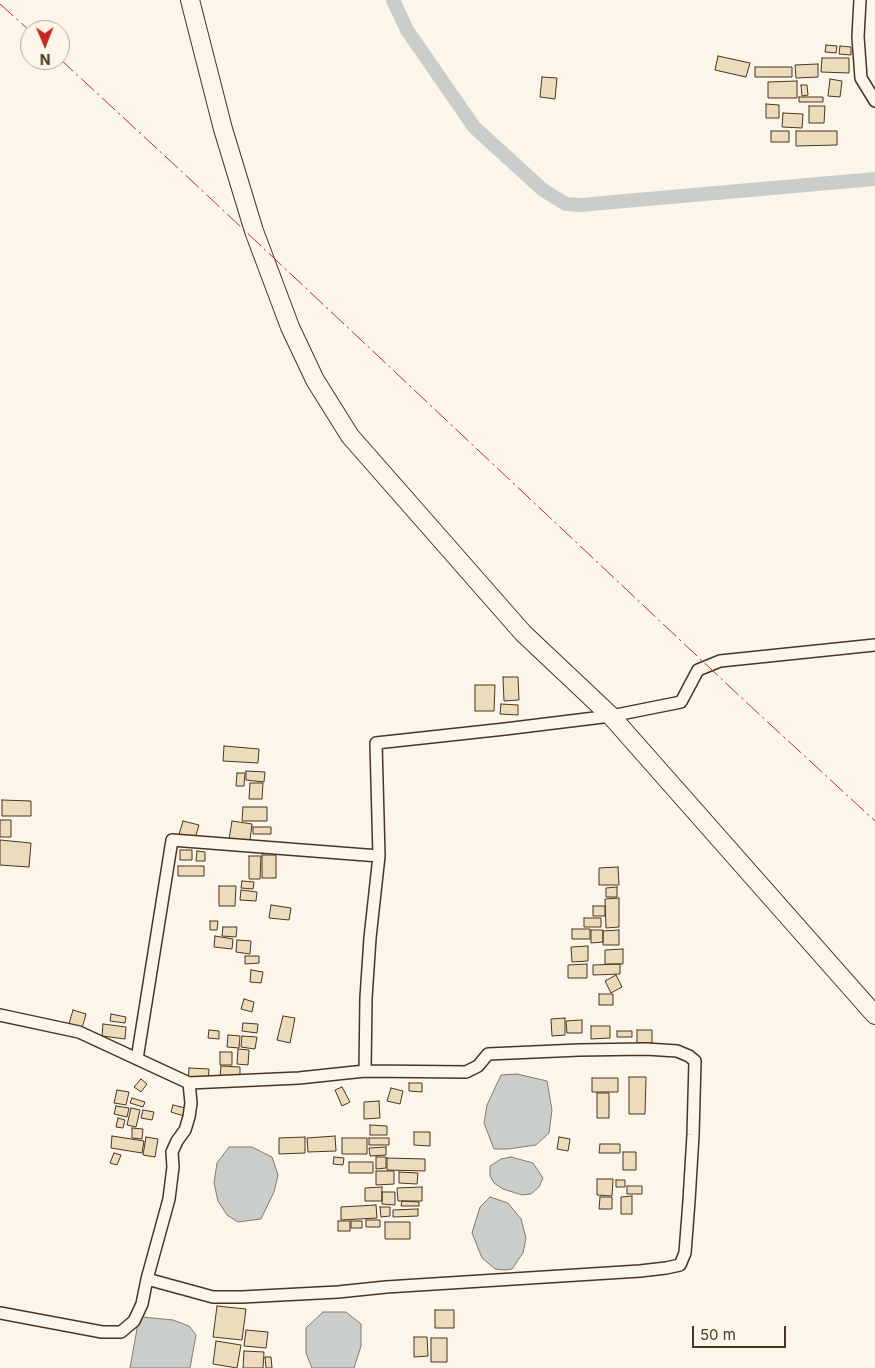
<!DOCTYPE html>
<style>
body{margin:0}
#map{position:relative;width:875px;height:1368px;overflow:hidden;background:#fbf6e9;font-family:Inter,sans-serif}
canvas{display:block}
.north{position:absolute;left:20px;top:20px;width:50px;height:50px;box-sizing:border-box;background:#fbf6e9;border:1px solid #b4a999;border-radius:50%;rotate:179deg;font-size:14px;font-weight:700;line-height:20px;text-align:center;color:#4a3520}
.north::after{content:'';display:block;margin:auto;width:18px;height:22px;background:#c62828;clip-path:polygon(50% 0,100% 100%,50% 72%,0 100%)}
.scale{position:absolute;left:692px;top:1326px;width:94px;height:22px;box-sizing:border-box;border:2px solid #4a3520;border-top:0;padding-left:6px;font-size:15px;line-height:18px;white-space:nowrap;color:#4a3520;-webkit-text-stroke:4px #fbf6e9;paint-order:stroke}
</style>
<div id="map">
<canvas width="875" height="1368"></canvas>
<div class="north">N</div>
<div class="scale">50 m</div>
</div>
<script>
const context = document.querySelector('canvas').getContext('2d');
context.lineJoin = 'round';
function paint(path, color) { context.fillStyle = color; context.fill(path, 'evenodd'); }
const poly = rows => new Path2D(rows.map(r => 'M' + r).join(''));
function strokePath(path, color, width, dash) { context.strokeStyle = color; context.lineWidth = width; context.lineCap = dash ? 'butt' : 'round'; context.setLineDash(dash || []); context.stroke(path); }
const water = poly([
 [517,1074,547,1081,552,1110,549,1133,536,1145,508,1149,494,1149,484,1123,487,1105,501,1075,517,1074],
 [229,1147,252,1147,272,1157,278,1175,274,1192,261,1219,238,1222,227,1215,218,1201,214,1183,217,1163,229,1147],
 [511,1157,533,1163,543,1178,539,1187,531,1194,522,1195,503,1189,494,1183,490,1176,490,1166,501,1159,511,1157],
 [490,1197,508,1203,521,1219,526,1238,523,1253,512,1269,506,1270,495,1269,482,1258,472,1233,480,1207,490,1197],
 [323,1312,346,1312,361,1324,361,1346,354,1368,312,1368,306,1353,306,1328,323,1312],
 [142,1317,173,1320,189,1326,196,1335,190,1368,130,1368,138,1323,142,1317]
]);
paint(water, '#c9cecd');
strokePath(water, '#887966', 1);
strokePath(poly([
 [393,0,407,30,474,127,543,190,566,204,580,205,875,179]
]), '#c9cecd', 14);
const building = poly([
 [826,45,837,46,836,53,825,52,826,45],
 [840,46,851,47,851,55,839,54,840,46],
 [718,56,750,63,746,77,715,70,718,56],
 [822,58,849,58,849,73,821,72,822,58],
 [818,64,818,77,796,78,795,65,818,64],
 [755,67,792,67,792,77,755,77,755,67],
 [542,77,557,78,555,99,540,97,542,77],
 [830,79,842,81,840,97,828,96,830,79],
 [797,81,797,98,768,98,768,82,797,81],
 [801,85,807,85,808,95,802,96,801,85],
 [799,97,823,97,823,102,799,102,799,97],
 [766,104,779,105,779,118,766,118,766,104],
 [809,106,825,106,824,123,809,123,809,106],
 [783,113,803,114,802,128,782,127,783,113],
 [771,131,789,131,789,142,771,142,771,131],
 [796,131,837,131,837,145,796,146,796,131],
 [503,677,518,677,519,700,504,701,503,677],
 [475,685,495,685,494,711,475,711,475,685],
 [501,704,518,705,518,715,500,714,501,704],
 [224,746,259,749,258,763,223,761,224,746],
 [246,771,265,772,264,782,246,780,246,771],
 [237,773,245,773,244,786,236,786,237,773],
 [250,783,263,783,262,799,249,799,250,783],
 [2,800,31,801,31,816,2,816,2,800],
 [243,807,267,807,267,821,242,821,243,807],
 [0,820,11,820,11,837,0,837,0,820],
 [183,821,199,825,193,845,177,841,183,821],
 [232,821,252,824,249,848,228,845,232,821],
 [253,827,271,827,271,834,253,834,253,827],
 [0,840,31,843,29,867,0,865,0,840],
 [180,850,192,850,192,860,180,860,180,850],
 [197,851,205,852,205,861,196,861,197,851],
 [262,855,276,855,276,878,262,878,262,855],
 [249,856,261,856,260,879,249,879,249,856],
 [178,866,204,866,204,876,178,876,178,866],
 [618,867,619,885,599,885,599,868,618,867],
 [242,881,254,882,253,889,241,888,242,881],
 [219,886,236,886,235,906,219,906,219,886],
 [617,887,617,897,606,897,606,888,617,887],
 [241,890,257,892,256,901,240,900,241,890],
 [619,898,619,927,606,928,605,899,619,898],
 [271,905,291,908,289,920,269,918,271,905],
 [593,906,605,906,605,916,593,916,593,906],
 [584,918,601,918,601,927,584,927,584,918],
 [210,921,218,921,217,930,210,930,210,921],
 [223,927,237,927,236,937,222,936,223,927],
 [572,929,590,929,590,939,572,939,572,929],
 [591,930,603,930,603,942,591,943,591,930],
 [619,930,619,945,603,945,603,931,619,930],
 [215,936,233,939,232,949,214,947,215,936],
 [237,940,251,941,250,954,236,952,237,940],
 [588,946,588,961,572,962,571,947,588,946],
 [623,949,623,964,605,964,605,950,623,949],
 [245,956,259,956,259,963,245,964,245,956],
 [587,964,587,978,568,978,568,965,587,964],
 [620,964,620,974,593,975,593,965,620,964],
 [251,970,263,972,261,983,250,982,251,970],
 [616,975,622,987,611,993,605,981,616,975],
 [599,994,613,994,613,1005,599,1005,599,994],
 [244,999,254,1002,252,1012,241,1009,244,999],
 [73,1010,86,1014,82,1028,69,1024,73,1010],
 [111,1014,126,1017,125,1023,110,1021,111,1014],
 [283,1016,295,1018,290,1043,277,1040,283,1016],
 [565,1018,565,1035,552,1036,551,1019,565,1018],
 [582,1020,582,1033,567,1033,566,1021,582,1020],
 [243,1023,258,1024,257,1033,242,1031,243,1023],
 [103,1024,126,1027,125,1039,102,1036,103,1024],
 [591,1026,610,1026,610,1038,591,1039,591,1026],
 [209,1030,219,1031,219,1039,208,1038,209,1030],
 [637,1030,652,1030,652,1043,637,1043,637,1030],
 [617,1031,632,1031,632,1037,617,1037,617,1031],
 [228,1035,240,1036,239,1048,227,1047,228,1035],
 [242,1036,257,1037,255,1049,241,1047,242,1036],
 [238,1049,249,1050,248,1065,237,1064,238,1049],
 [220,1052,232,1052,232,1065,220,1065,220,1052],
 [221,1066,240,1067,240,1079,220,1077,221,1066],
 [189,1068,209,1069,208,1084,188,1083,189,1068],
 [629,1077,646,1077,645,1114,629,1114,629,1077],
 [592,1078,618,1078,618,1092,592,1092,592,1078],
 [141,1079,147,1084,141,1092,134,1087,141,1079],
 [409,1083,422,1083,422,1092,409,1091,409,1083],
 [342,1087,350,1102,342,1106,335,1090,342,1087],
 [391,1088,403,1091,400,1104,387,1101,391,1088],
 [117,1090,129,1092,126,1105,114,1103,117,1090],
 [597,1093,609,1093,609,1118,597,1118,597,1093],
 [132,1098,145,1102,143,1107,130,1103,132,1098],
 [379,1101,380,1118,364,1119,364,1102,379,1101],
 [173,1105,189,1109,187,1117,171,1112,173,1105],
 [116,1106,129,1108,127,1117,114,1114,116,1106],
 [131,1108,140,1110,136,1127,127,1125,131,1108],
 [143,1110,154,1112,152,1120,141,1118,143,1110],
 [118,1118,125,1120,123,1128,116,1127,118,1118],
 [370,1125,387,1126,387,1135,370,1135,370,1125],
 [132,1128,143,1129,142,1139,132,1138,132,1128],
 [414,1132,430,1132,430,1146,414,1145,414,1132],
 [112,1136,144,1141,142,1153,111,1148,112,1136],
 [335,1136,336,1151,308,1152,307,1138,335,1136],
 [146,1137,158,1139,155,1157,143,1155,146,1137],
 [305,1137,305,1153,279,1154,279,1138,305,1137],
 [559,1137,570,1139,568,1151,557,1149,559,1137],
 [342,1138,367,1138,367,1154,342,1154,342,1138],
 [369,1138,389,1138,389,1145,369,1145,369,1138],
 [600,1144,620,1144,620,1153,599,1153,600,1144],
 [386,1147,386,1155,370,1156,369,1148,386,1147],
 [623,1152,636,1152,636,1170,623,1170,623,1152],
 [114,1153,121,1155,117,1165,110,1163,114,1153],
 [334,1157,344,1158,343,1165,333,1164,334,1157],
 [376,1157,386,1157,386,1168,376,1169,376,1157],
 [387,1158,425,1159,425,1171,387,1170,387,1158],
 [349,1162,373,1162,373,1173,349,1173,349,1162],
 [376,1171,394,1171,394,1184,376,1185,376,1171],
 [399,1172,418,1173,417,1184,399,1183,399,1172],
 [597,1179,613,1179,612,1196,597,1195,597,1179],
 [616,1180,625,1180,625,1187,616,1187,616,1180],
 [627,1186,642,1186,642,1194,627,1194,627,1186],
 [382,1187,382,1201,365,1201,365,1188,382,1187],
 [422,1187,422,1201,398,1201,397,1188,422,1187],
 [382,1192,395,1192,395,1205,382,1204,382,1192],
 [632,1196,632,1214,621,1214,621,1197,632,1196],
 [600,1197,612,1197,612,1209,599,1209,600,1197],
 [402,1201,419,1202,419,1206,401,1206,402,1201],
 [376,1205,377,1218,341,1220,341,1207,376,1205],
 [380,1207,390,1207,390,1216,381,1217,380,1207],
 [418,1209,418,1216,393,1217,393,1210,418,1209],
 [366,1220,380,1220,380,1227,366,1227,366,1220],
 [338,1221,350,1221,350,1231,338,1231,338,1221],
 [351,1221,362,1221,362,1228,351,1228,351,1221],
 [385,1222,410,1222,410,1239,385,1239,385,1222],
 [217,1306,246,1309,242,1340,213,1337,217,1306],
 [435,1310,454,1310,454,1328,435,1328,435,1310],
 [246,1330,268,1332,266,1348,244,1346,246,1330],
 [414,1337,427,1337,428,1356,414,1357,414,1337],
 [431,1338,447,1338,447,1362,431,1362,431,1338],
 [216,1341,241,1345,237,1368,213,1364,216,1341],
 [244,1351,264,1352,263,1368,243,1368,244,1351],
 [265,1357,271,1357,272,1368,266,1368,265,1357]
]);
paint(building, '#ecdcbc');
strokePath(building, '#4a3520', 1);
const minor = poly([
 [860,0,858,37,861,78,875,101],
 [0,1015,79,1032,189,1083,299,1078,365,1071,466,1072,478,1066,488,1054,579,1050,646,1049,677,1051,689,1056,695,1061,693,1135,689,1201,685,1253,680,1265,666,1268,640,1271,386,1287,338,1292,242,1297,213,1297,147,1279,142,1304,134,1321,121,1332,102,1332,0,1313],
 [137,1059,172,840,379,856,376,743,505,729,611,716,681,702,698,670,720,661,875,645],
 [365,1071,366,998,370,938,379,856],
 [147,1279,169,1199,173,1167,172,1152,177,1141,185,1130,189,1117,191,1103,189,1083]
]);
const primary = poly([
 [190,0,223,129,254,231,290,327,315,380,350,436,523,633,611,716,875,1015]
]);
strokePath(minor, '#4a3520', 14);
strokePath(primary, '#4a3520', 20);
strokePath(minor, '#fbf6e9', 11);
strokePath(primary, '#fbf6e9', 18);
strokePath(poly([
 [0,4,30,31],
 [60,59,193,182,746,702,875,821]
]), '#c62828', 1, [18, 4, 2.5, 4]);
</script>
